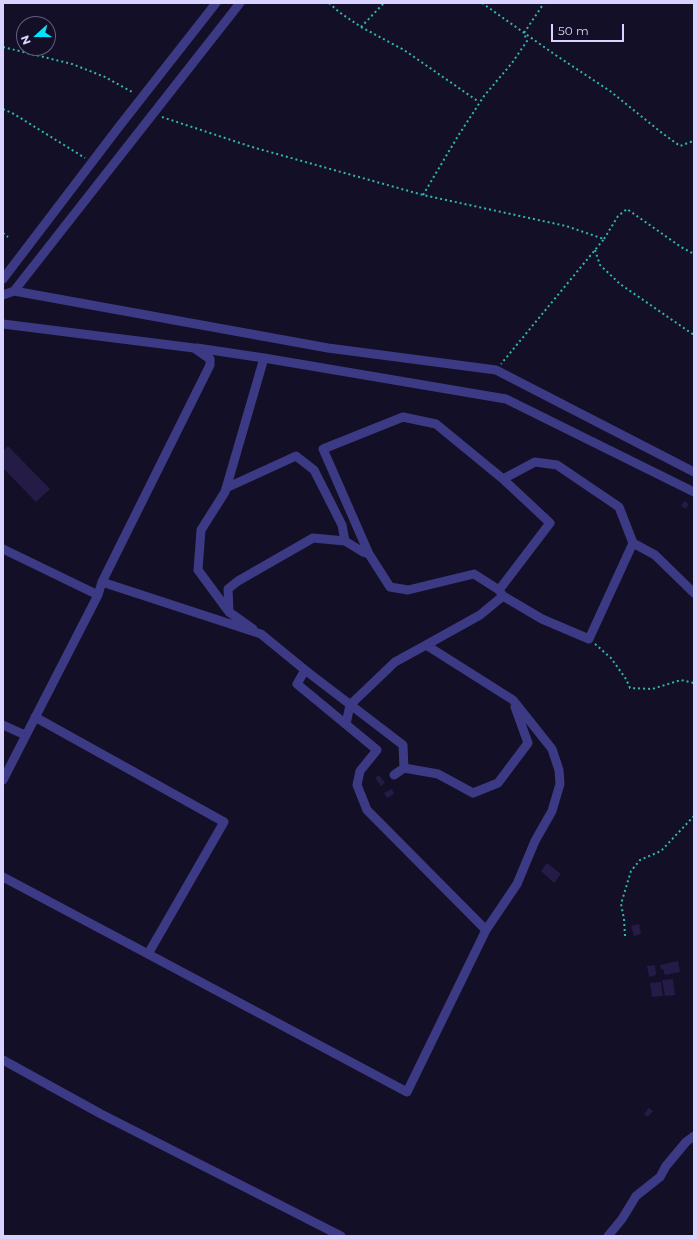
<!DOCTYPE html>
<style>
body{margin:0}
#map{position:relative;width:697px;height:1239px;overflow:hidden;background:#130f26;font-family:Montserrat,sans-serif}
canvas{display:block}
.frame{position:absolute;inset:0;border:4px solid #d9d4ff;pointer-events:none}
.north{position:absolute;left:16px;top:16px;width:40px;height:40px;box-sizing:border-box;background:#130f26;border:1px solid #625e7d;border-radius:50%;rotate:249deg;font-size:11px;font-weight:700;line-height:16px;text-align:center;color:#d9d4ff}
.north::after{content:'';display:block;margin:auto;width:14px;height:18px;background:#00e5ff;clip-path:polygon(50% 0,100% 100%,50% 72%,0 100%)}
.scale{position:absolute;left:551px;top:24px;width:73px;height:18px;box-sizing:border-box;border:2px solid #d9d4ff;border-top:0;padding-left:5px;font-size:12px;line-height:14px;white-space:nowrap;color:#d9d4ff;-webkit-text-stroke:3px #130f26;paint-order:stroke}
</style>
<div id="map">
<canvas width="697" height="1239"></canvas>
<div class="frame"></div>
<div class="north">N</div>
<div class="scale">50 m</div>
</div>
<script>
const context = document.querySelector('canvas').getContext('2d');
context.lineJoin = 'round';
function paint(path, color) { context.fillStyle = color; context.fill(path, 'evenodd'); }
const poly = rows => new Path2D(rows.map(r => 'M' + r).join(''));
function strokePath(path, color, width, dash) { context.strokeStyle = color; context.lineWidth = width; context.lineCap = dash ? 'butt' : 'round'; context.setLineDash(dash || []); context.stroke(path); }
paint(poly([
 [8,446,50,489,36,502,3,468,3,451],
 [684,501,689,504,686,509,681,506],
 [379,775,385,783,381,786,375,778],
 [392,789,394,794,387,798,384,793],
 [547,863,561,874,554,883,541,871],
 [639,924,641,934,634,936,631,926],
 [678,961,680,972,665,975,663,969,661,969,660,965],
 [655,965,656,975,649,977,647,966],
 [673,979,675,995,665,996,662,980],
 [661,982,663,996,652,997,650,983],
 [649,1108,653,1111,648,1117,644,1114]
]), '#241b47');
strokePath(poly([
 [329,3,339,12,361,27,384,3],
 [482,3,554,54,610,91,662,133,680,146,693,141,694,139],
 [361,27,404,50,479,102],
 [3,47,72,64,105,77,134,93],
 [3,109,14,114,85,158],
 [162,117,252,147,423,195,566,226,604,239,501,364],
 [423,195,458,136,484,96,512,63,527,41,524,33,544,3],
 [3,233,8,237],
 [604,239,618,216,627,209,681,247,694,254],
 [595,250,600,265,620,284,694,335],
 [595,644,611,658,626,679,630,688,652,689,681,680,694,683],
 [625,936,624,919,621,904,631,871,640,860,661,851,694,816]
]), '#2fb8b0', 2, [2, 3]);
strokePath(poly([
 [3,279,118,128,216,3],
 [14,291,240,3],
 [3,295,14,291,328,348,496,370,694,472],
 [3,324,194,348,210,359,210,365,102,582,98,595,3,780],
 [197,348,264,358,506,399,694,492],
 [226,488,296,456,314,470,342,525,345,541,363,552,369,554,390,587,408,590,474,574,499,590,503,596,480,615,426,645],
 [633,543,655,555,694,593],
 [3,549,98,595],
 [369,554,323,449,403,417,436,424,503,479,550,523,499,590],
 [102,582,261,634,305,670,297,684,377,750,360,771,357,785,367,810,486,930,407,1092,148,954],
 [503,596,542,619,589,639,633,543,619,507,557,465,535,462,503,479],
 [229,612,228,589,238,581,313,538,345,541],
 [253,629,229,612,198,570,201,530,225,492,264,358],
 [305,670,403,745,404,768,394,775],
 [346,724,350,705,395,662,426,645,513,700,552,749,559,770,560,784,552,811,535,841,517,884,486,930],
 [3,725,25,735],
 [404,768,438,774,473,793,498,783,528,743,515,707],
 [3,877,148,954,224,822,35,717],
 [3,1060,101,1114,341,1236],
 [608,1236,622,1219,636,1196,660,1177,666,1166,686,1142,694,1136]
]), '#3d3a85', 9);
</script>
